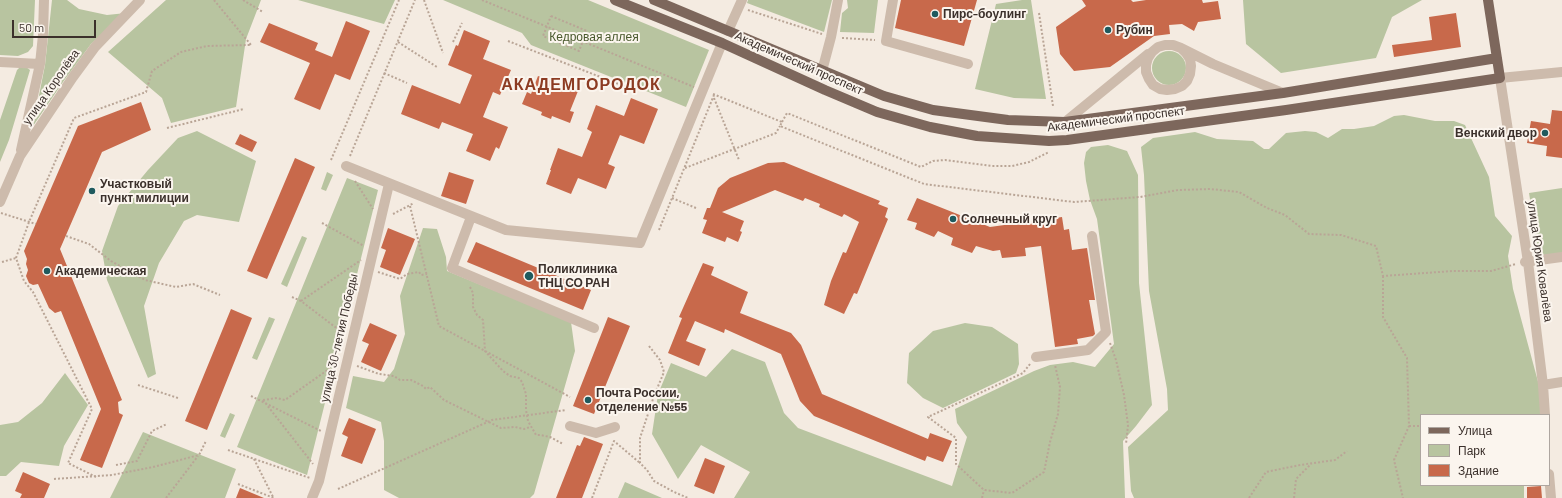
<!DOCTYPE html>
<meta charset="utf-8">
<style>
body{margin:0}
#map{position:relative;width:1562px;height:498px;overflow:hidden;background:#f4ebe1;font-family:Barlow,sans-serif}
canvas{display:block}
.legend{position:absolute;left:1420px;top:414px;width:130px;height:72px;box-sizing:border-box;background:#fbf5ee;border:1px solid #aea6a0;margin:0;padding:5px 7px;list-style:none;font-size:12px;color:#3b302b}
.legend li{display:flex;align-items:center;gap:8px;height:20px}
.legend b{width:20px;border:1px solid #aea6a0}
.scale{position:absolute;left:12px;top:20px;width:84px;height:18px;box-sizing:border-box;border:2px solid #3b302b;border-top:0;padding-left:5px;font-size:12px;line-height:14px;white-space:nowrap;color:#3b302b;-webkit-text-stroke:3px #fbf5ee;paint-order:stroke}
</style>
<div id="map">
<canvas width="1562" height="498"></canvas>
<ul class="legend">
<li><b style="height:5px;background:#7d675c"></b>Улица</li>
<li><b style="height:11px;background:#b8c4a0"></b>Парк</li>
<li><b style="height:11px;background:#c8694b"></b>Здание</li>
</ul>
<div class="scale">50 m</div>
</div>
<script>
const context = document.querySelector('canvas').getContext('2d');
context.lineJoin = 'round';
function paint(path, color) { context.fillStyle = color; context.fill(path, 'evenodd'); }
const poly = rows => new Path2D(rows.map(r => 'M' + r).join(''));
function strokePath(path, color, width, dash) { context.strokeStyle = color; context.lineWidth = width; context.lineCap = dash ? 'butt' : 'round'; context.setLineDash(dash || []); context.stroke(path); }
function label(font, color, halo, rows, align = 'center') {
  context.font = font + ' Barlow,sans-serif'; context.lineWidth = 4; context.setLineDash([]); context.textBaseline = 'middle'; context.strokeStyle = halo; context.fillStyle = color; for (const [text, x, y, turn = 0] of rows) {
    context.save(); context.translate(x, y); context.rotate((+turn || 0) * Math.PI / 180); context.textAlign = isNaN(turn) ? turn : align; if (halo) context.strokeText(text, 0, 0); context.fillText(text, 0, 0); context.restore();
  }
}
paint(poly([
 [0,0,35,0,33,46,28,52,18,56,0,55],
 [52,0,67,0,79,9,107,15,126,13,91,44,63,82,33,126,45,65],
 [166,0,261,0,246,39,236,107,171,123,162,98,108,52],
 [298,0,395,0,384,24],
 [443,0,588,0,709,50,686,107,531,45,522,33],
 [748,0,832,0,824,32,747,3],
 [847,0,878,0,874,33,840,32,842,13,848,8],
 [1022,0,1031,0,1046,99,1014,98,975,89,996,4],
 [1243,0,1422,0,1392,17,1376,58,1281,73,1246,44],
 '1152 68a17 17 0 1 1 34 0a17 17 0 1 1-34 0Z',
 [20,67,26,67,30,70,9,140,0,162,0,120,17,70],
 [1404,115,1435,121,1454,121,1465,125,1489,177,1495,216,1512,236,1508,256,1513,289,1540,389,1541,415,1421,415,1421,485,1527,485,1524,486,1524,498,1134,498,1131,491,1128,447,1168,410,1167,389,1149,291,1144,175,1141,147,1153,138,1195,132,1217,139,1253,141,1264,149,1269,149,1286,133,1305,131,1316,132,1328,138,1342,129,1354,129,1374,126,1394,116],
 [197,131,256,161,239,222,197,215,184,221,159,263,144,306,156,374,148,378,107,280,102,251,118,206,148,170,178,138],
 [1108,145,1127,151,1138,175,1139,283,1152,405,1136,426,1123,441,1125,498,734,498,750,472,701,445,678,479,652,434,658,394,671,363,706,377,732,349,765,362,784,413,798,428,952,486,967,437,957,423,955,409,1034,371,1050,365,1073,362,1095,367,1114,344,1097,219,1090,200,1086,181,1084,163,1086,152,1091,147],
 [327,172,333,175,326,191,321,189],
 [347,178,378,190,307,475,237,447],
 [1562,188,1562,253,1539,256,1529,193],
 [423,228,437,229,446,257,447,271,571,322,575,351,534,494,530,498,399,498,384,490,384,441,381,422,346,408,353,376,384,382,394,369,405,334,400,296],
 [302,236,307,238,287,287,281,284],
 [269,317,275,319,257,360,252,358],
 [965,323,992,327,1018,344,1019,364,1016,373,943,408,923,398,907,383,909,353,933,331],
 [65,373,88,405,64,446,59,466,21,462,6,476,0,476,0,425,18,422,42,403],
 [230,413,235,415,225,438,220,436],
 [143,432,236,469,225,498,110,498],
 [625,482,662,498,618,498]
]), '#b8c4a0');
paint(poly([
 [901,0,977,0,964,46,895,28],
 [1082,0,1131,0,1133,2,1146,0,1202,0,1203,3,1218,1,1221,19,1198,22,1194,31,1182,24,1169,25,1170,34,1154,36,1110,67,1074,71,1060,54,1056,27,1086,6],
 [1456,13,1461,47,1394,57,1392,45,1432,40,1429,17],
 [346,21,370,31,350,80,335,74,320,110,294,99,310,63,260,42,269,23,318,43,315,50,332,57],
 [464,30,490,41,483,59,511,70,500,95,493,92,483,117,508,127,499,149,496,147,490,161,466,151,473,134,442,122,439,129,401,114,412,85,460,104,472,75,448,65,456,45,458,46],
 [538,76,578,91,570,111,574,112,570,123,552,116,551,119,541,115,542,112,522,104,527,92,531,94],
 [631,98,658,109,644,144,620,135,608,164,615,167,606,189,578,178,571,194,546,184,551,170,550,170,558,148,582,157,592,132,587,129,596,105,624,116],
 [141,102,151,130,102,152,60,249,122,400,118,402,119,413,123,415,102,468,80,460,101,409,61,311,55,313,49,308,38,284,33,285,29,283,26,276,28,270,26,264,27,259,24,251,78,126],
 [1552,110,1562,111,1562,158,1546,156,1547,146,1527,143,1531,121,1550,124],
 [240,134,257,142,252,152,235,144],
 [295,158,315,167,267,279,247,271],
 [784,162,880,201,878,204,888,208,885,217,888,219,857,294,854,293,844,314,824,305,831,281,843,252,846,253,859,222,844,214,842,217,819,207,820,204,805,198,803,201,775,190,722,212,744,221,740,231,742,232,738,242,727,237,725,242,702,233,707,220,703,219,707,208,710,208,718,188,730,178,768,163],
 [449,172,474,180,466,204,441,196],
 [917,198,990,227,1062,217,1064,230,1069,229,1072,250,1087,248,1095,300,1089,300,1095,334,1093,336,1077,339,1078,344,1055,347,1041,246,1025,248,1026,256,1002,258,1000,250,993,251,976,246,972,253,951,245,953,238,938,231,934,237,915,229,917,223,907,220],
 [388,228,415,239,400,275,380,267,386,250,381,248],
 [476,242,591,290,583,310,467,262],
 [703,263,714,267,711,275,748,292,740,313,791,333,801,345,822,394,928,439,930,433,952,441,943,462,927,456,925,461,814,416,800,401,781,354,725,329,724,333,695,321,686,341,706,349,699,366,668,353,682,318,679,317],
 [231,309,252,318,207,430,185,421],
 [608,317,630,326,594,414,573,406],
 [370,323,397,335,381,371,361,362,369,344,362,341],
 [349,418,376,429,362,464,341,456,348,437,342,434],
 [584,437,603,444,582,498,556,498,577,445,580,446],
 [705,458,725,466,714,494,694,486],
 [23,472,50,484,44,498,20,498,22,494,15,491],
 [1541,486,1542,498,1527,498,1527,487],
 [240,488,264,498,236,498]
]), '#c8694b');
strokePath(poly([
 [214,0,251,45],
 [243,0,263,12],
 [424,0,443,53],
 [482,0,694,87],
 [748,10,822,34],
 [1039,13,1053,106],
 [551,16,587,31,579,51,543,36,551,16],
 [842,38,875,40],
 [508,41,634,90],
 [398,42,437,67],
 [453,42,462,23],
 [384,73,407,83],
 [713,94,782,122,780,126,924,184,1074,202,1140,197,1178,190,1210,189,1239,192,1267,208,1285,215,1309,234,1341,235,1376,246,1383,276,1453,271,1491,271,1516,264],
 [714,98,739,160],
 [782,122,787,113,921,167,933,161,945,160,992,166,1012,166,1029,162,1049,152],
 [167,128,244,109],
 [350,156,415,0],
 [331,160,399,0],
 [685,168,776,133,780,126],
 [355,181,373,209],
 [672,198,696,208],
 [410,206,439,326,570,397],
 [1,213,36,224],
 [393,214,414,203],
 [322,223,364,246],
 [659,230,714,95],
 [66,236,89,244,111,261,145,280,176,287,193,284,220,295],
 [2,262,16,258],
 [378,272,400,279,407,274,419,272,421,275,427,274],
 [1383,276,1383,317,1407,358,1409,426,1394,460,1403,498],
 [470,287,473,293,473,307,477,315,483,320,485,351,503,371,510,376,519,378,522,382,526,394,526,410,528,421,536,435,540,435,550,437,563,444],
 [292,297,301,301,343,333],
 [301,301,361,260],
 [1110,343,1116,360,1124,395,1128,425,1126,444],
 [649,346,660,360,664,372,654,396,640,438,640,463,647,470,654,481,674,492,688,498],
 [1030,364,1023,373,928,417,956,438,956,464,984,490,1012,493,1044,472,1050,442,1058,414,1060,387,1055,365],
 [357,366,379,374,394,376,400,380,411,380,423,386,426,389,430,387,444,400,501,428,515,427,524,429,530,427],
 [138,385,178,398],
 [251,396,321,431],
 [263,400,277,398,285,400,336,364],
 [263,400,313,464],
 [1409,426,1421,426],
 [228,450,310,478],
 [254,459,273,497],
 [116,465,137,461,152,431,167,424],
 [96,477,68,463,92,409,33,292,24,281,16,258,29,222,74,118,146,92,152,71,181,52,207,46,251,45],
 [54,479,112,475,153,467,199,455,206,441],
 [238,484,274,498],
 [338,489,492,420,566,410],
 [166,498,198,456],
 [592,498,614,441,640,463],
 [982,498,984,490],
 [1249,498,1266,472,1300,465,1335,460,1347,451],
 [1294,498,1296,479,1311,464]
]), '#b9a596', 2, [2, 2]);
strokePath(poly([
 [893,0,886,41,968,64],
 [728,31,742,0],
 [1181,48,1186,53,1190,59,1191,66,1190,74,1187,81,1182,86,1175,89,1167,90,1160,89,1153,85,1149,79,1146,72,1146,65,1148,58,1152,52,1158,47,1165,45,1173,45,1181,48,1213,64,1283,93],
 [0,62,40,64],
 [822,71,831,37,838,0],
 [1065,122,1148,54],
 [21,150,40,64,43,35,44,0],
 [346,166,506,230,640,243,722,43],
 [0,202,20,156,73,77,95,47,140,0],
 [471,217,452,268,594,328],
 [1525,262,1562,257],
 [1036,357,1088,350,1106,332,1092,236],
 [1543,385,1562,382],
 [1545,415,1543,385,1528,262,1500,78,1562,72],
 [570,426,596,433,615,427],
 [1549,474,1551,498],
 [312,498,319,481,389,184]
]), '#cdbbac', 10);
strokePath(poly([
 [615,0,722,43,825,90,877,112,930,127,977,136,1049,141,1067,140,1286,110,1500,78,1488,0],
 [654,0,884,96,933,110,1008,120,1065,122,1283,93,1497,58]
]), '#7d675c', 10);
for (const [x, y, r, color] of [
 [935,14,4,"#1f5a5e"],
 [1108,30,4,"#1f5a5e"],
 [1545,133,4,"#1f5a5e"],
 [92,191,4,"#1f5a5e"],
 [953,219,4,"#1f5a5e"],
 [47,271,4,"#1f5a5e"],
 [529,276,5,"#1f5a5e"],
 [588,400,4,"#1f5a5e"]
]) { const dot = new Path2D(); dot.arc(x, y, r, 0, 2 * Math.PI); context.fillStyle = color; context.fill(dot); strokePath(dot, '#fbf5ee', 1.5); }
label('bold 12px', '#3b302b', '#fbf5ee', [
 ["Пирс-боулинг",943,14],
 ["Рубин",1116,30],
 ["Венский двор",1537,133,"right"],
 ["Участковый",100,184],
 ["пункт милиции",100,198],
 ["Солнечный круг",961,219],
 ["Поликлиника",538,269],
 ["ТНЦ СО РАН",538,283],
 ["Академическая",55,271],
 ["Почта России,",596,393],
 ["отделение №55",596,407]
], 'left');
label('12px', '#4a5a2e', '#fbf5ee', [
 ["Кедровая аллея",594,37]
]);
label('12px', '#3b302b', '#fbf5ee', [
 ["Академический проспект",799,63,24],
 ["улица Королёва",51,87,-55],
 ["Академический проспект",1116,119,-7],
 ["улица Юрия Ковалёва",1540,261,82],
 ["улица 30-летия Победы",339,338,-77]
]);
context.letterSpacing = '1px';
label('bold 16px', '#8c3b22', '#fbf5ee', [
 ["АКАДЕМГОРОДОК",581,85]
]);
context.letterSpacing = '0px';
</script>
